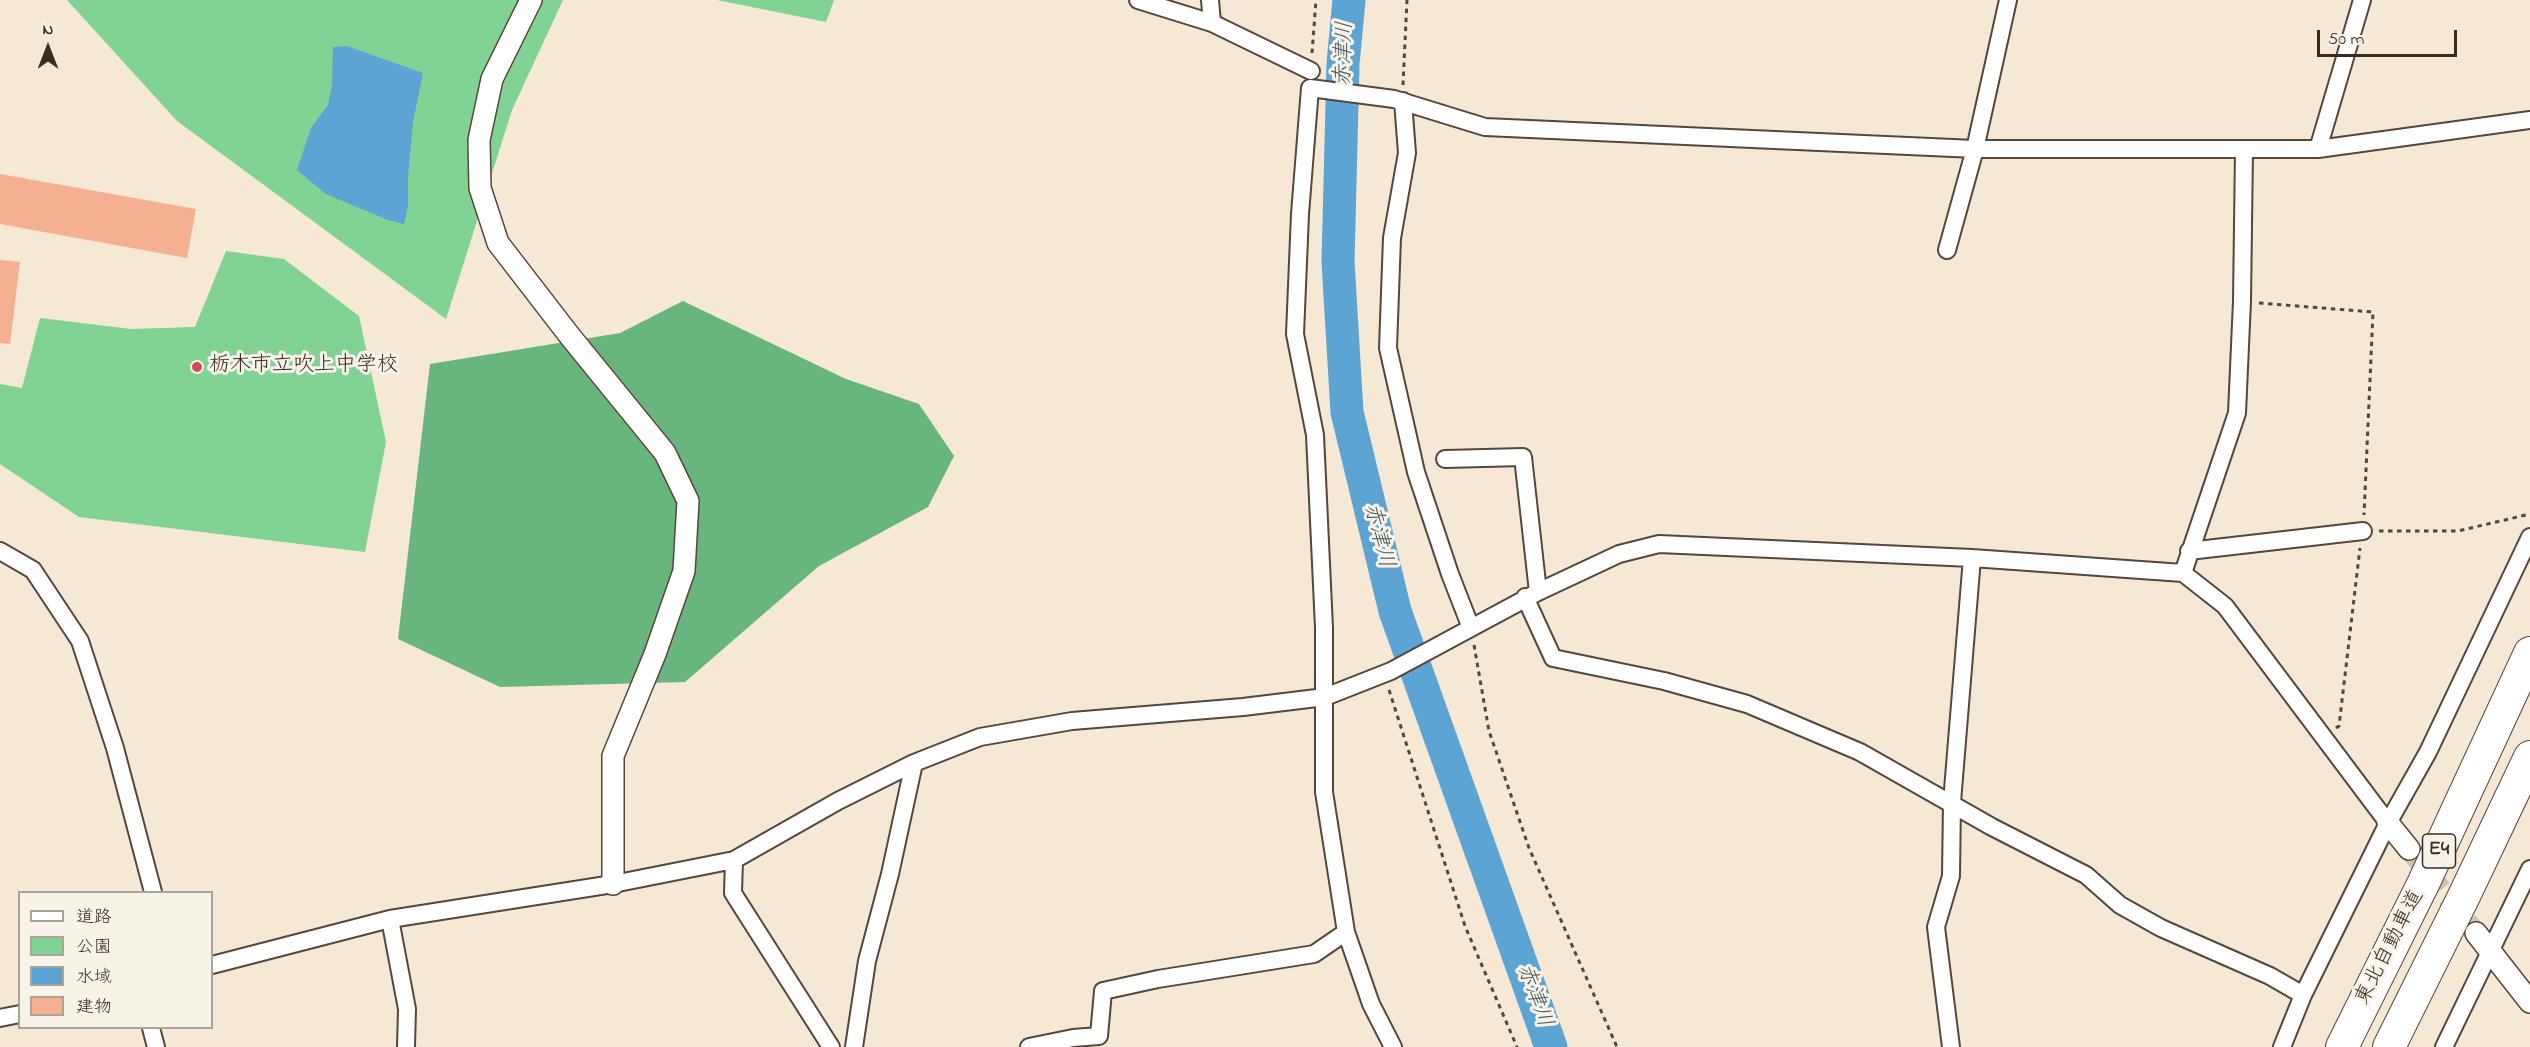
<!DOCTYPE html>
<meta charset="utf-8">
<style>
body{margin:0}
#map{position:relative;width:2530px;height:1047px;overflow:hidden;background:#f5e8d4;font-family:"Indie Flower","Klee One",sans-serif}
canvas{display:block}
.legend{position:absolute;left:18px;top:891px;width:195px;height:138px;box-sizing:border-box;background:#f7f3e8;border:2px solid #aca397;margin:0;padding:8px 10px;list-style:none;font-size:18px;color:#3b2a1e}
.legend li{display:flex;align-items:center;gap:12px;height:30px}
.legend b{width:30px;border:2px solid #aca397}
.north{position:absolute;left:18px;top:18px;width:60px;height:60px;-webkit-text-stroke:4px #f7f3e8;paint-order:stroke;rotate:0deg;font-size:16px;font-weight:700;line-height:24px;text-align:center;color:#3b2a1e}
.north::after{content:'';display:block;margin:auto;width:21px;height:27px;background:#3b2a1e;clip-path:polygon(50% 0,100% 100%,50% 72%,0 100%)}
.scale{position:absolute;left:2317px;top:30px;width:140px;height:27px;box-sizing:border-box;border:3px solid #3b2a1e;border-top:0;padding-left:8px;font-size:18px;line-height:21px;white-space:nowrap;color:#3b2a1e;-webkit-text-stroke:4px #f7f3e8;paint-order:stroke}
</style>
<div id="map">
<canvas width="2530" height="1047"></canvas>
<ul class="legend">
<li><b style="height:8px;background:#fff"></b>道路</li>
<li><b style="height:16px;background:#80d395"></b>公園</li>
<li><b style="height:16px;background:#5ca4d3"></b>水域</li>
<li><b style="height:16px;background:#f4b090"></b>建物</li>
</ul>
<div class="north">N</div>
<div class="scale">50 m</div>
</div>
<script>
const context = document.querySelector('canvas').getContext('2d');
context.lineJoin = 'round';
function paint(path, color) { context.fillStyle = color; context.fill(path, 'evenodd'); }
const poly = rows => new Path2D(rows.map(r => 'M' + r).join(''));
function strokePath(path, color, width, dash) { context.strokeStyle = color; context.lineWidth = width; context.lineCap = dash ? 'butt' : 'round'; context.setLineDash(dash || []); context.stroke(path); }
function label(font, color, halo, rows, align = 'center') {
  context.font = font + ' "Indie Flower","Klee One",sans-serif'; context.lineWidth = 6; context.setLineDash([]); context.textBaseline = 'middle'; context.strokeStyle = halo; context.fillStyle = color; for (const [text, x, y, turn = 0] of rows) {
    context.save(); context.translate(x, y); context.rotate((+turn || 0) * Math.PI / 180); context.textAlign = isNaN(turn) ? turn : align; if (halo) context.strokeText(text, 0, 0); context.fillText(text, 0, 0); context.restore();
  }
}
paint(poly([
 [67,0,563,0,512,110,446,319,177,121],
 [717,0,834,0,826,22],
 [226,251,284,259,359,316,386,442,365,552,79,517,0,464,0,384,22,388,40,318,131,329,195,327]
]), '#80d395');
paint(poly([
 [683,301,846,379,919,404,954,456,928,507,819,566,685,682,500,687,398,639,430,364,620,333]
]), '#68b57e');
paint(poly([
 [347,46,423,73,413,122,408,177,408,207,404,224,388,220,326,194,297,170,311,128,328,105,332,85,333,47]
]), '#5ca4d3');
strokePath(poly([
 [1349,0,1343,64,1338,262,1347,412,1395,611,1551,1047]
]), '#5ca4d3', 33);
paint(poly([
 [0,174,196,209,187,258,0,224],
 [0,260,20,262,10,344,0,343]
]), '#f4b090');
strokePath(poly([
 [2409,849,2476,933]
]), '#d0c2b0', 21, [21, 10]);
const minor = poly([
 [1138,0,1212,23,1311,71],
 [1210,0,1212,23],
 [1403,101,1407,153,1392,238,1388,348,1416,472,1450,574,1471,628],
 [2318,149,2362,0],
 [1947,250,1975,149,2008,0],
 [1445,459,1523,457,1538,592],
 [0,551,33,570,80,641,115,748,153,892],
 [2189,551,2363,531],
 [2183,573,2237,413,2242,301,2244,150],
 [1525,597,1553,658,1664,681,1747,704,1860,752,1992,827,2086,875,2120,905,2161,928,2270,976,2303,995],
 [734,860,733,893,831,1047],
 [390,919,407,1009,406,1047],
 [212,965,390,919,613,884,734,860,838,801,914,763,980,737,1072,721,1243,707,1325,697,1391,671,1538,592,1619,554,1659,544,1972,558,2183,573,2225,606,2388,823],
 [0,1018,20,1014],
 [151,1028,156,1047],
 [854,1047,867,961,890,874,914,763],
 [1029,1047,1073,1038,1099,1036,1103,991,1158,979,1314,954,1346,932],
 [1393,1047,1371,1004,1346,932,1324,792,1324,628,1315,435,1295,334,1300,214,1310,88,1394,99,1485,127,1975,149,2318,149,2530,120],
 [1951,1047,1936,927,1951,876,1952,802,1972,558],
 [2282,1047,2303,995,2388,823,2428,752,2530,537],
 [2444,1047,2530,869]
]);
const tertiary = poly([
 [531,0,492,79,479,140,480,188,498,243,569,335,665,453,688,501,684,571,655,654,613,756,613,884],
 [2388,823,2409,849],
 [2476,933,2530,1002]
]);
const motorway = poly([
 [2342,1047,2424,882,2530,653],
 [2389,1047,2464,896,2530,757]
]);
strokePath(minor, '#574639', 20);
strokePath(tertiary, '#574639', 24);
strokePath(motorway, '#574639', 34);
strokePath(poly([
 [1312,53,1316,0],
 [1403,85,1407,0],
 [2259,303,2373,312,2364,515],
 [2379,531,2458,531,2530,514],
 [1474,645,1489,731,1529,848,1617,1047],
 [1389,690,1465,926,1517,1047],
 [2336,728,2339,726,2360,548]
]), '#574639', 3, [4.5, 4.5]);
strokePath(minor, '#fff', 16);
strokePath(tertiary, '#fff', 21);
strokePath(motorway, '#fff', 32);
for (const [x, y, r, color] of [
 [197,367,6,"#d1495b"]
]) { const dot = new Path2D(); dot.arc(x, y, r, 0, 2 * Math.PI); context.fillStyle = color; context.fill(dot); strokePath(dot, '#f7f3e8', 2); }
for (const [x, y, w] of [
 [2439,851,33]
]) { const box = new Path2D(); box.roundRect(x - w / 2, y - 17, w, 34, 4.5); context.fillStyle = '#f7f3e8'; context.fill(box); strokePath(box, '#3b2a1e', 1.5); }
label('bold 20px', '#3b2a1e', null, [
 ["E4",2439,851]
]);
label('21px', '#3b2a1e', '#f7f3e8', [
 ["栃木市立吹上中学校",209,367]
], 'left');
label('21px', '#3b2a1e', '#f7f3e8', [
 ["東北自動車道",2391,948,-63]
]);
label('italic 22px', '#47555d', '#f7f3e8', [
 ["赤津川",1346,54,-88],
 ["赤津川",1377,536,76],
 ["赤津川",1533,996,70]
]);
</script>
